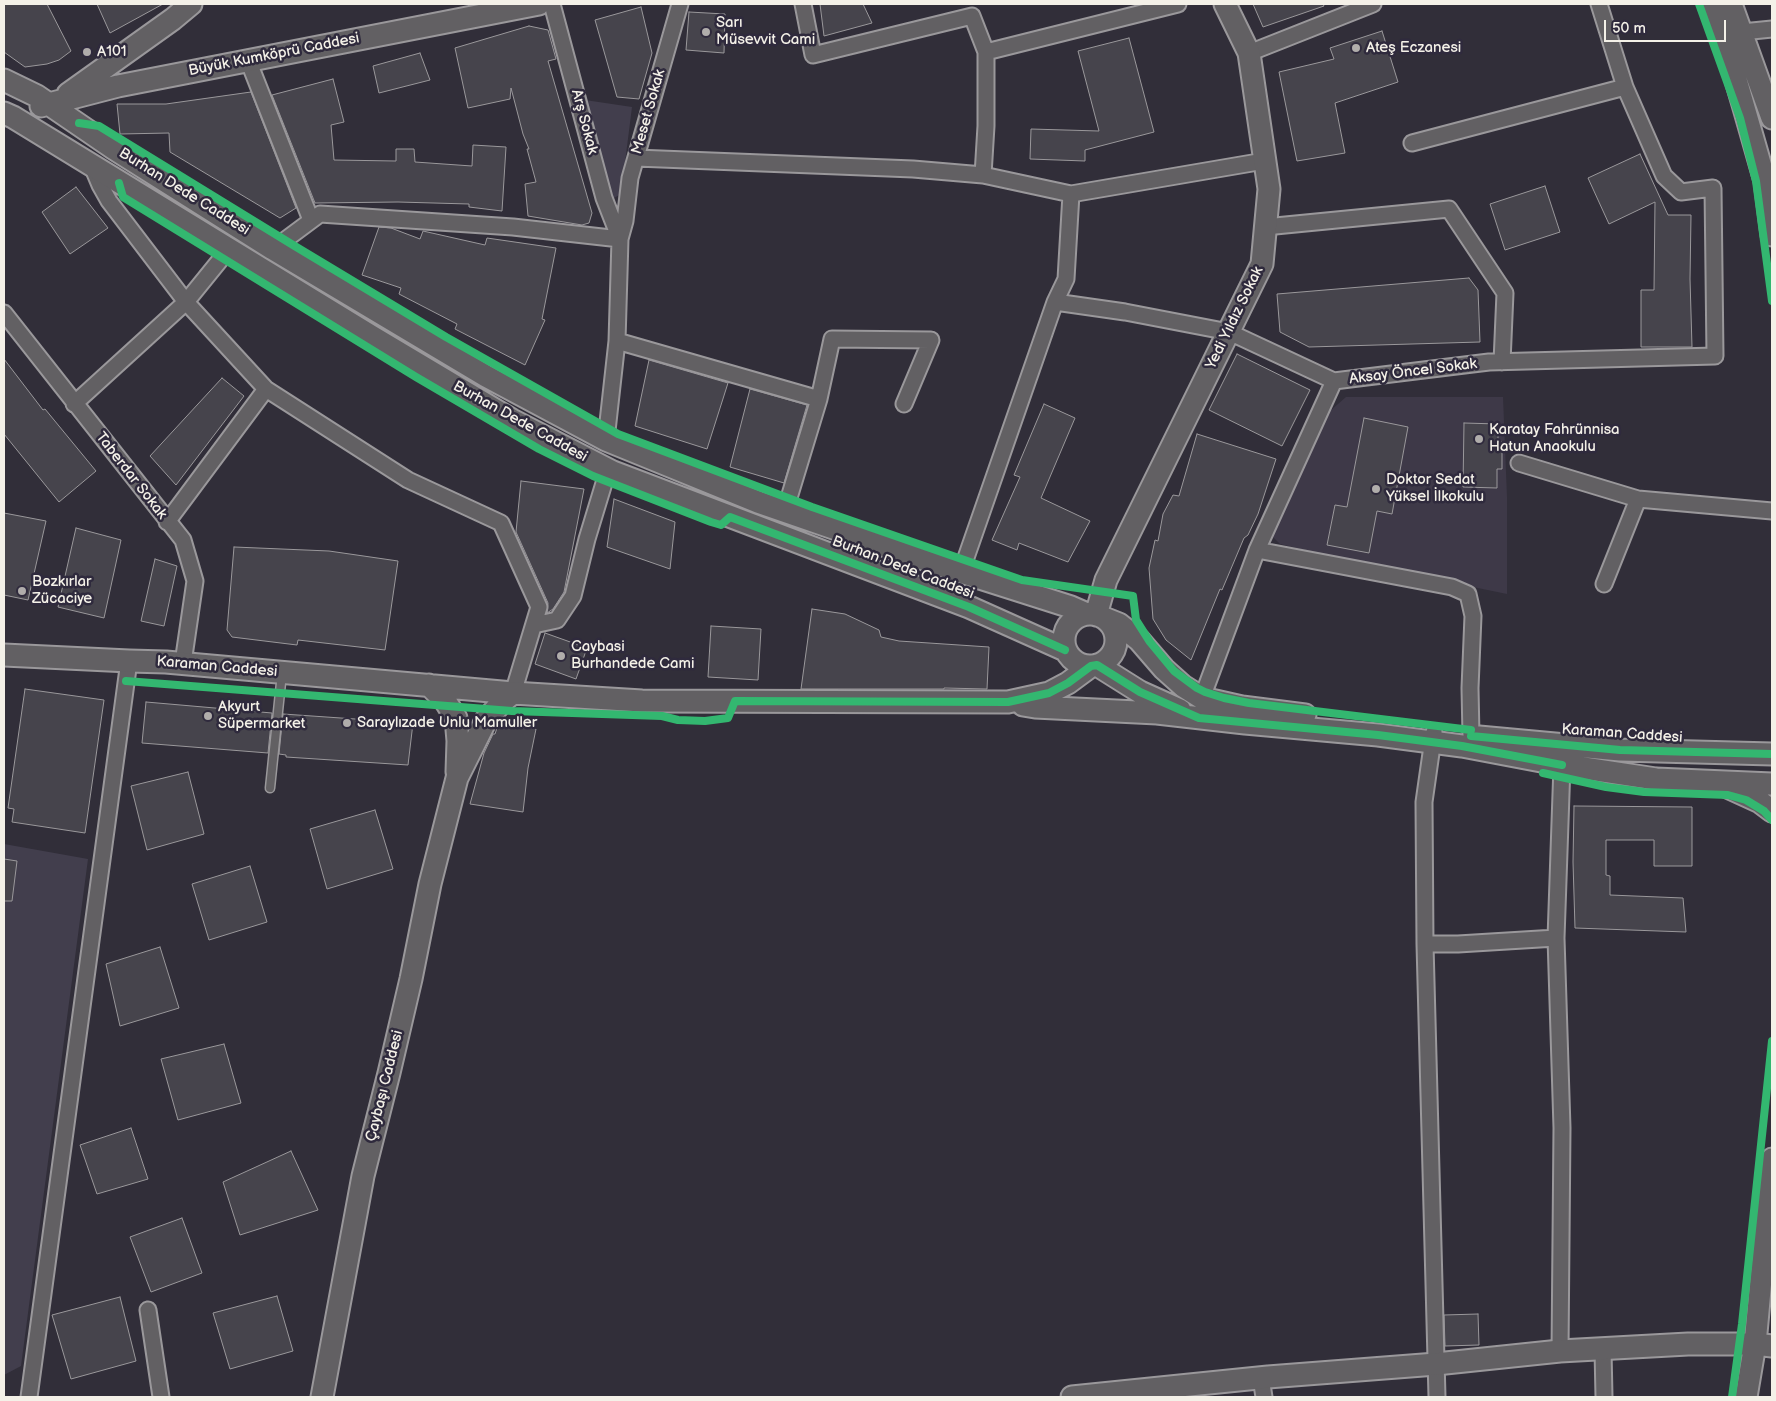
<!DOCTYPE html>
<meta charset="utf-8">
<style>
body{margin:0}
#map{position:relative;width:1776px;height:1401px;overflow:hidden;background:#312e39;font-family:"Balsamiq Sans",sans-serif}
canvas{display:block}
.frame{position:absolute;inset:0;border:5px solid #f4f1e8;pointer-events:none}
.scale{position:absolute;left:1604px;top:20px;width:122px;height:22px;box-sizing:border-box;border:2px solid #f4f1e8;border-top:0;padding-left:6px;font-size:15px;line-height:18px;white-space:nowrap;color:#f4f1e8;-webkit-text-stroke:4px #2f2a3d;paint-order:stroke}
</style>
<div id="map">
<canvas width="1776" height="1401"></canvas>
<div class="frame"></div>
<div class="scale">50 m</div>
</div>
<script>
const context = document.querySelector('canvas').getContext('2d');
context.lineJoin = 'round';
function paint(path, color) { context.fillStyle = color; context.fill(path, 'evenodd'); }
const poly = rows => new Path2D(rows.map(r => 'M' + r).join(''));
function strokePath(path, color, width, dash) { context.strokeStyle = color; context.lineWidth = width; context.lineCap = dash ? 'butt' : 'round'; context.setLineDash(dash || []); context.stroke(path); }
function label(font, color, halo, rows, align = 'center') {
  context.font = font + ' "Balsamiq Sans",sans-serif'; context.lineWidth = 5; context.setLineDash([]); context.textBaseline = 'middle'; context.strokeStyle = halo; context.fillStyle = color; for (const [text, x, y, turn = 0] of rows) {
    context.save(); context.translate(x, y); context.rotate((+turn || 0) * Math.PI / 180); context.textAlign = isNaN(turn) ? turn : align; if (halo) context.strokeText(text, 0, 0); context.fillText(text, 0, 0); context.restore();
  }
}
paint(poly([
 [1346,397,1503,397,1507,497,1507,594,1376,567,1280,544,1272,536,1330,411]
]), '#3e3948');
paint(poly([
 [585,100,632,107,621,194,614,198,609,192],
 [4,844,88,859,21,1366,4,1375]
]), '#423e4d');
const building = poly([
 [4,4,47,4,71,51,59,60,47,64,25,67,4,52,4,4],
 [97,4,163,4,110,33,97,4],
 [820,4,863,4,872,23,824,36,820,4],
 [1253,4,1323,4,1324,6,1263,27,1253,4],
 [641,7,652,53,639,99,617,97,595,20,641,7],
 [689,12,725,14,724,53,686,50,689,12],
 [529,26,548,30,556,59,548,61,592,213,589,223,582,225,528,216,525,184,536,182,527,149,529,149,523,134,511,88,510,99,468,108,455,48,529,26],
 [1382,31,1398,82,1335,103,1345,153,1297,161,1279,72,1334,59,1330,48,1382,31],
 [1129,38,1154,132,1085,150,1085,161,1030,159,1031,129,1099,131,1078,51,1129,38],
 [420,53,430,80,379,93,373,66,420,53],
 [333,79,344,122,331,125,334,160,396,161,396,149,414,149,415,162,472,166,473,145,506,147,502,211,469,207,469,204,398,202,315,203,272,95,333,79],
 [251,92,296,208,280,218,170,152,169,133,120,134,117,104,166,104,251,92],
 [1640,154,1668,215,1691,215,1690,279,1692,347,1641,347,1641,290,1654,290,1655,202,1609,224,1588,178,1640,154],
 [1545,186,1560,232,1505,250,1490,204,1545,186],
 [76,187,108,228,70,254,42,212,76,187],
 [379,227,391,228,420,239,423,231,485,245,487,238,556,248,542,319,545,320,525,365,455,329,457,324,399,294,401,288,362,275,379,227],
 [1469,278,1478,290,1480,342,1309,347,1280,332,1277,294,1469,278],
 [1237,354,1310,390,1282,446,1209,410,1237,354],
 [4,359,43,410,45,409,96,471,59,502,4,434,4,359],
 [649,360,728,383,707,449,635,426,649,360],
 [222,378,244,396,176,485,150,456,222,378],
 [750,389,807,405,784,483,730,467,750,389],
 [1044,404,1075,418,1041,498,1090,521,1068,562,1019,543,1017,550,992,540,1020,477,1014,475,1044,404],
 [1364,418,1408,427,1392,514,1377,511,1369,553,1327,545,1335,505,1347,507,1364,418],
 [1464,423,1498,424,1498,442,1502,442,1502,469,1497,469,1497,488,1463,487,1464,423],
 [1197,434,1276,459,1258,514,1248,535,1244,538,1222,590,1220,589,1191,660,1166,640,1153,619,1149,568,1155,540,1158,541,1163,514,1173,495,1179,496,1197,434],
 [521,481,584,489,564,592,553,609,547,613,548,603,516,532,521,481],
 [614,499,675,522,670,569,607,547,614,499],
 [4,513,46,521,28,600,4,595,4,513],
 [76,528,121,540,104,618,58,607,76,528],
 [234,547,329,551,398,561,385,650,298,640,297,645,232,637,227,630,234,547],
 [155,559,177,566,164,626,141,621,155,559],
 [812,609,845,614,879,630,881,637,899,641,989,647,987,689,944,688,944,689,801,689,812,609],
 [711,626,761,629,758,680,708,677,711,626],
 [545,633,587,648,576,679,535,664,545,633],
 [25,689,104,700,85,833,12,822,14,809,8,808,25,689],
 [146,702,272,713,268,753,142,743,146,702],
 [283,714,413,723,408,765,286,757,286,755,279,754,283,714],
 [498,725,536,729,528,768,523,812,470,804,484,753,493,734,495,734,498,725],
 [188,772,204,834,147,850,131,786,188,772],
 [1574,806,1692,807,1692,866,1654,866,1654,840,1606,840,1606,875,1610,876,1610,895,1683,898,1686,932,1575,928,1573,862,1574,806],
 [375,810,393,869,327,889,310,829,375,810],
 [4,859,17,861,12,901,4,901,4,859],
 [250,866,267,922,209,940,192,884,250,866],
 [160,947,179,1008,120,1026,106,964,160,947],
 [224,1044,241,1103,178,1120,161,1059,224,1044],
 [131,1128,148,1179,97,1194,80,1145,131,1128],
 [291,1151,318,1210,240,1235,223,1182,291,1151],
 [182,1218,202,1273,151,1292,130,1237,182,1218],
 [277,1296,293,1351,230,1369,213,1313,277,1296],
 [120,1297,136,1361,71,1379,52,1315,120,1297],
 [1478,1314,1479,1345,1445,1346,1444,1315,1478,1314]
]);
paint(building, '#46444c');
strokePath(building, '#9a989b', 1);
const lane = poly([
 [270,788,282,673]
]);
const street = poly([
 [803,4,813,55,972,16,986,52,1178,4],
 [1742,32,1772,29],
 [1249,53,1373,4],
 [248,60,311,220],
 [1412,143,1625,87],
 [636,158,913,169,983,175,1071,194,1264,161],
 [92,166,100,185,109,201,186,302,266,389,408,480,501,523,539,607,513,693],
 [983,175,986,126,986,52],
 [1265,227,1449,209,1505,293,1502,362],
 [273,249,320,214,513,227,620,239,604,198,552,4],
 [1055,302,1125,312,1229,332,1334,381],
 [4,313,183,540,195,581,183,663],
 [617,341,819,399],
 [74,404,186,302,229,249],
 [606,440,617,341,620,239,625,221,630,178,680,4],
 [1519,463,1638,499],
 [785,511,819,399,832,339,931,340,904,404],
 [167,522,266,389],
 [1257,550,1452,587,1468,594,1473,616,1470,688,1471,736,1469,747],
 [961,572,1055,302,1066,279,1071,194],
 [1604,584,1638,499,1772,511],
 [534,625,557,620,573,596,587,539,608,470],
 [1202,698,1257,550,1334,381,1489,362,1715,356,1713,188,1681,192,1664,176,1625,87,1599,4],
 [1434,732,1424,802,1425,944,1437,1397],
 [1425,944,1458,944,1556,938],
 [148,1310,161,1397],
 [1603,1350,1604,1397],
 [1560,1351,1562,1128,1556,938,1562,765],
 [1261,1378,1264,1397],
 [29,1397,129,661]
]);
const secondary = poly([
 [1709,4,1728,52,1765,181,1772,235],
 [1731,4,1772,118],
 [4,80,37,96,113,148,273,249,486,376,606,440,758,502,961,572,1071,607,1087,614],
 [68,94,173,19,191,4],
 [41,106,118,86,539,4],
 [4,113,13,117,371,336,512,420,613,472,969,607,1065,650],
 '1064 640a26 26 0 1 1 52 0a26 26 0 1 1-52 0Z',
 [1096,615,1106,580,1262,264,1269,189,1249,53,1225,4],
 [1104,618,1119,624,1139,640,1164,669,1183,686,1202,698,1242,707,1305,715],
 [4,655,129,661,166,662,513,693,642,701,1008,702,1049,693,1068,683,1091,666],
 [1097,665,1140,692,1180,710],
 [429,685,446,702,456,718,458,741,457,772],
 [1023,705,1035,707,1157,713,1245,723,1378,735,1462,746,1557,764,1656,779,1772,784],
 [1479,737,1620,750,1772,754],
 [1725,786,1760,802,1772,811],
 [322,1397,363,1176,389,1073,411,979,430,884,457,778,486,720,503,701,513,693],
 [1072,1397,1268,1377,1436,1364,1560,1351,1688,1344,1755,1344,1772,1346],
 [1746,1397,1755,1344,1772,1159]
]);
strokePath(lane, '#9a989b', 11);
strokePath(street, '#9a989b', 19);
strokePath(secondary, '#9a989b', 25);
strokePath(lane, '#626063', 8);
strokePath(street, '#626063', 15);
strokePath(secondary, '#626063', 21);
strokePath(poly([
 [1699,4,1740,118,1756,181,1772,301],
 [79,123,99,126,293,245,446,337,618,434,812,507,1022,580,1133,596,1136,620,1150,642,1174,671,1197,688,1205,692,1224,698,1249,703,1471,730],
 [119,183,123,197,416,377,539,449,593,476,711,522,721,525,730,517,969,607,1065,650],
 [126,681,512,711,662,716,678,720,705,721,728,718,735,701,1008,702,1049,693,1068,683,1091,666,1097,665,1140,692,1199,718,1378,735,1462,746,1562,765],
 [1471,736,1620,750,1772,754],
 [1543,773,1606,787,1644,792,1728,795,1746,800,1764,811,1772,820],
 [1732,1397,1742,1324,1772,1041]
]), '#33b770', 8);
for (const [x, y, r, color] of [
 [706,32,5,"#b0adab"],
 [1356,48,5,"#b0adab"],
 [87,52,5,"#b0adab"],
 [1479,439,5,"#b0adab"],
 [1376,489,5,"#b0adab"],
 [22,591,5,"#b0adab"],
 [561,656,5,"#b0adab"],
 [208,716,5,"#b0adab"],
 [347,723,5,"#b0adab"]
]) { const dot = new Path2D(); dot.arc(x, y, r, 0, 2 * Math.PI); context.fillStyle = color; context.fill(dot); strokePath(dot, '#2f2a3d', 2); }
label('15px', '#f4f1e8', '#2f2a3d', [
 ["Sarı",716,23],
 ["Müsevvit Cami",716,40],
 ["Ateş Eczanesi",1366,48],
 ["A101",97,52],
 ["Karatay Fahrünnisa",1489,430],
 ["Hatun Anaokulu",1489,447],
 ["Doktor Sedat",1386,480],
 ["Yüksel İlkokulu",1386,497],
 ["Bozkırlar",32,582],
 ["Zücaciye",32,599],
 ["Caybasi",571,647],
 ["Burhandede Cami",571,664],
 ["Akyurt",218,707],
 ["Süpermarket",218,724],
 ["Saraylızade Unlu Mamuller",357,723]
], 'left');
label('15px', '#f4f1e8', '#2f2a3d', [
 ["Büyük Kumköprü Caddesi",274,55,-11],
 ["Meset Sokak",649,112,-74],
 ["Arş Sokak",584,122,75],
 ["Burhan Dede Caddesi",184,192,32],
 ["Yedi Yıldız Sokak",1235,318,-64],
 ["Aksay Öncel Sokak",1413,372,-7],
 ["Burhan Dede Caddesi",520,422,29],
 ["Taberdar Sokak",131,476,52],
 ["Burhan Dede Caddesi",903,568,21],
 ["Karaman Caddesi",217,667,5],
 ["Karaman Caddesi",1622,734,4],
 ["Çaybaşı Caddesi",385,1086,-76]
]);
</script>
